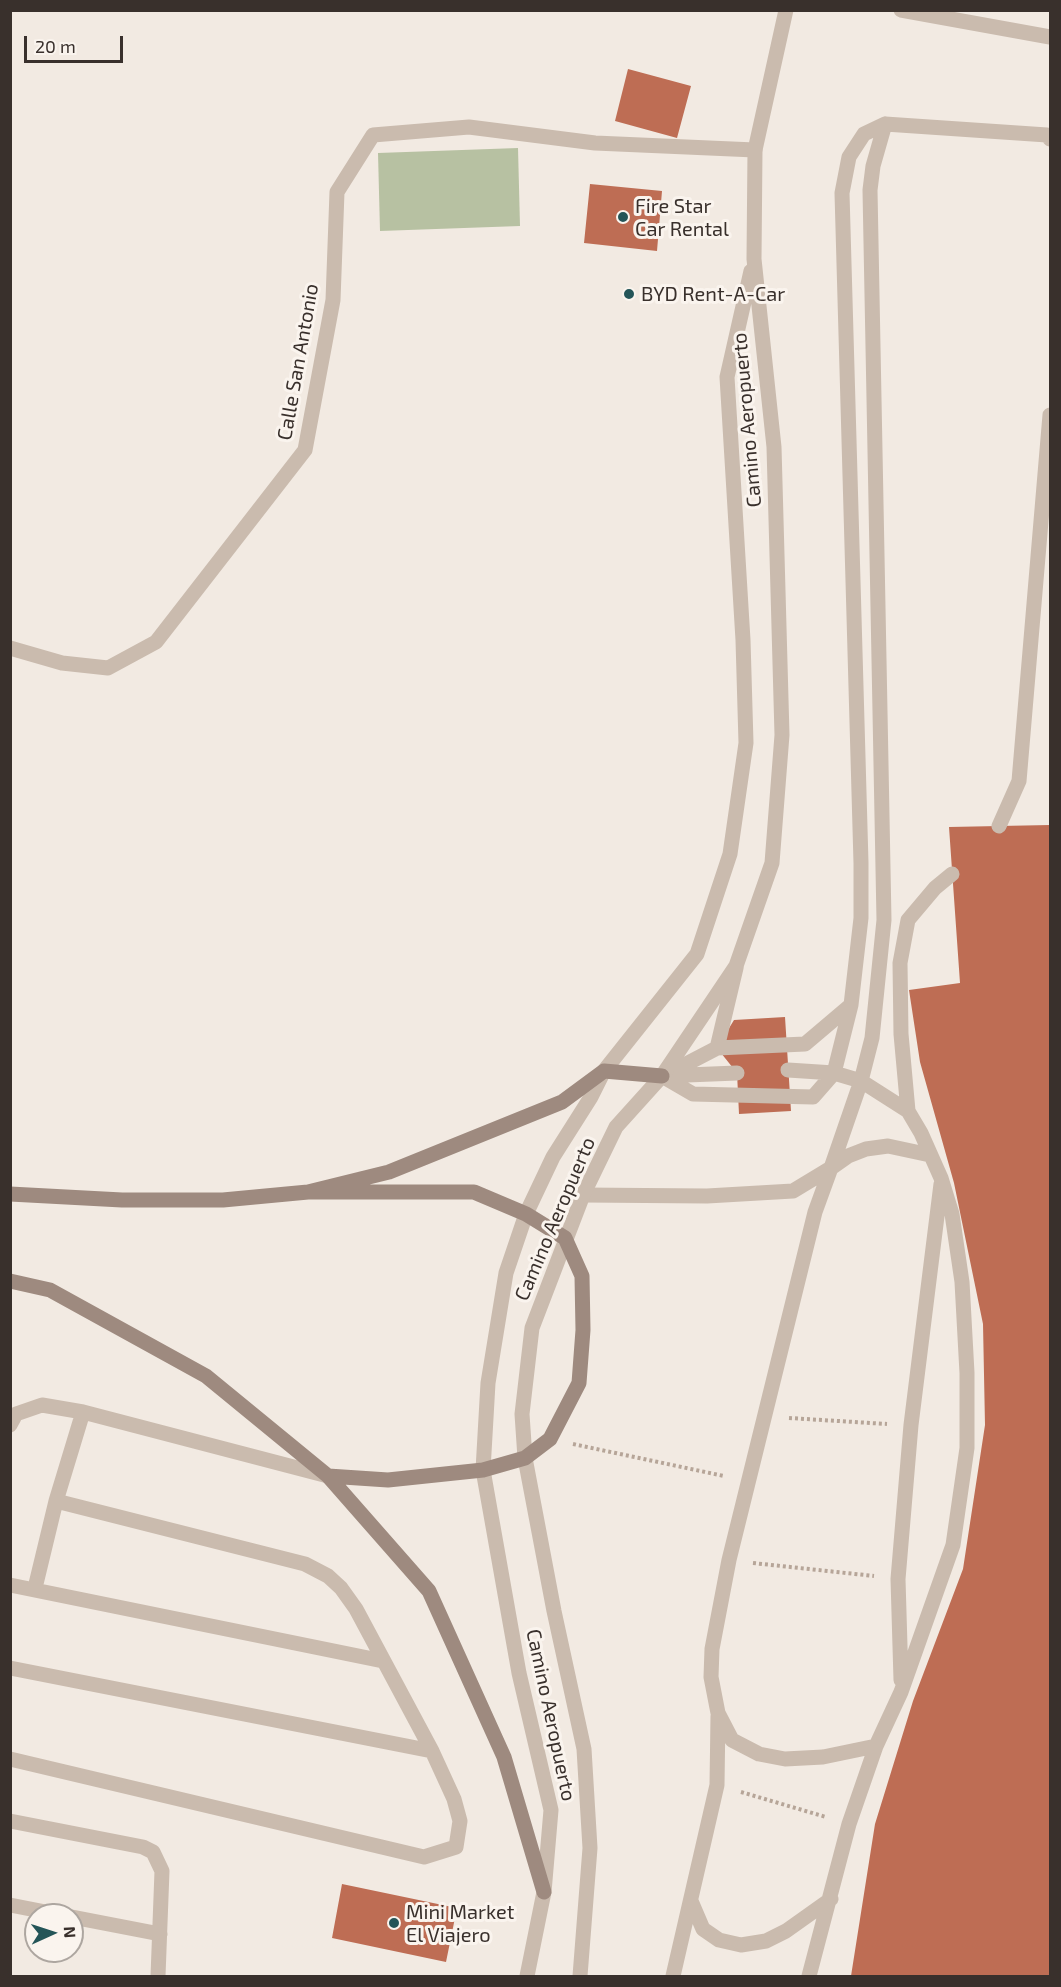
<!DOCTYPE html>
<style>
body{margin:0}
#map{position:relative;width:1061px;height:1987px;overflow:hidden;background:#f2eae2;font-family:"Exo 2",sans-serif}
canvas{display:block}
.frame{position:absolute;inset:0;border:12px solid #39302c;pointer-events:none}
.north{position:absolute;left:24px;top:1903px;width:60px;height:60px;box-sizing:border-box;background:#faf4ee;border:2px solid #ada6a0;border-radius:50%;rotate:87deg;font-size:16px;font-weight:700;line-height:24px;text-align:center;color:#39302c}
.north::after{content:'';display:block;margin:auto;width:21px;height:27px;background:#245558;clip-path:polygon(50% 0,100% 100%,50% 72%,0 100%)}
.scale{position:absolute;left:24px;top:36px;width:99px;height:27px;box-sizing:border-box;border:3px solid #39302c;border-top:0;padding-left:8px;font-size:18px;line-height:21px;white-space:nowrap;color:#39302c;-webkit-text-stroke:4px #faf4ee;paint-order:stroke}
</style>
<div id="map">
<canvas width="1061" height="1987"></canvas>
<div class="frame"></div>
<div class="north">N</div>
<div class="scale">20 m</div>
</div>
<script>
const context = document.querySelector('canvas').getContext('2d');
context.lineJoin = 'round';
function paint(path, color) { context.fillStyle = color; context.fill(path, 'evenodd'); }
const poly = rows => new Path2D(rows.map(r => 'M' + r).join(''));
function strokePath(path, color, width, dash) { context.strokeStyle = color; context.lineWidth = width; context.lineCap = dash ? 'butt' : 'round'; context.setLineDash(dash || []); context.stroke(path); }
function label(font, color, halo, rows, align = 'center') {
  context.font = font + ' "Exo 2",sans-serif'; context.lineWidth = 6; context.setLineDash([]); context.textBaseline = 'middle'; context.strokeStyle = halo; context.fillStyle = color; for (const [text, x, y, turn = 0] of rows) {
    context.save(); context.translate(x, y); context.rotate((+turn || 0) * Math.PI / 180); context.textAlign = isNaN(turn) ? turn : align; if (halo) context.strokeText(text, 0, 0); context.fillText(text, 0, 0); context.restore();
  }
}
paint(poly([
 [518,148,520,226,380,231,378,153]
]), '#b7c1a2');
paint(poly([
 [628,69,691,86,677,138,615,121],
 [590,184,662,191,657,251,584,243],
 [1050,825,1050,1976,851,1976,875,1824,913,1701,963,1569,985,1425,983,1324,954,1183,920,1062,909,990,960,983,949,827],
 [785,1017,791,1111,739,1114,737,1073,717,1048,734,1020],
 [342,1884,457,1908,446,1962,332,1938]
]), '#be6d54');
strokePath(poly([
 [789,1418,887,1424],
 [573,1444,724,1476],
 [753,1563,874,1576],
 [741,1792,826,1817]
]), '#b6a598', 4, [3, 3]);
strokePath(poly([
 [901,10,1050,37],
 [999,826,1019,781,1050,415],
 [736,968,717,1048,805,1044,851,1005],
 [788,1070,834,1073,861,1081,908,1111,921,1133,941,1178,952,1214,962,1282,967,1373,967,1448,953,1545,901,1692,876,1746,849,1824,809,1976],
 [667,1074,717,1048],
 [662,1076,693,1094,813,1097,834,1073,851,1005,861,918,861,863,842,193,849,157,864,134,885,124,1047,135,1050,139],
 [662,1076,737,1073],
 [908,1111,901,1034,900,963,908,920,935,888,952,874],
 [583,1195,707,1196,793,1191,831,1168,861,1081,872,1038,884,920,870,190,873,166,885,124],
 [10,1425,16,1414,42,1405,83,1412,328,1476],
 [10,1585,383,1661],
 [35,1588,56,1501,83,1412],
 [10,1668,432,1751],
 [901,1680,898,1579,911,1425,941,1184],
 [876,1746,823,1757,785,1759,759,1754,732,1740,718,1713,711,1677,712,1649,729,1560,815,1212,831,1168,848,1156,866,1149,888,1146,930,1155],
 [10,1759,424,1857,456,1847,460,1821,454,1799,432,1751,356,1609,341,1588,328,1576,305,1564,56,1501],
 [10,1821,143,1847,153,1852,162,1871,158,1976],
 [691,1901,703,1929,719,1940,741,1945,766,1941,786,1931,831,1899],
 [10,1905,61,1915],
 [72,1917,160,1934],
 [673,1976,717,1785,718,1716]
]), '#cabbae', 15);
strokePath(poly([
 [10,648,62,663,108,668,156,642,305,450,333,300,337,192,373,135,469,127,595,143,755,150]
]), '#cabbae', 15);
strokePath(poly([
 [527,1976,544,1892,551,1810,519,1673,483,1470,488,1383,506,1273,526,1214,553,1157,591,1097,604,1071,697,954,730,854,746,743,743,640,727,377,751,271],
 [580,1976,590,1848,584,1749,554,1611,525,1458,522,1414,532,1328,583,1195,616,1127,662,1076,736,966,772,863,782,735,774,447,754,259,755,150,786,10]
]), '#cabbae', 15);
strokePath(poly([
 [308,1192,474,1192,526,1214,565,1238,582,1276,583,1330,579,1383,550,1439,525,1458,483,1470,388,1480,328,1476],
 [10,1194,122,1200,223,1200,308,1192,389,1172,562,1102,604,1071,662,1076],
 [10,1281,50,1290,206,1376,328,1476,429,1591,504,1757,544,1892]
]), '#9e8a7f', 15);
for (const [x, y, r, color] of [
 [623,217,6,"#245558"],
 [629,294,6,"#245558"],
 [394,1923,6,"#245558"]
]) { const dot = new Path2D(); dot.arc(x, y, r, 0, 2 * Math.PI); context.fillStyle = color; context.fill(dot); strokePath(dot, '#faf4ee', 2); }
label('20px', '#39302c', '#faf4ee', [
 ["Fire Star",635,206],
 ["Car Rental",635,229],
 ["BYD Rent-A-Car",641,294],
 ["Mini Market",406,1912],
 ["El Viajero",406,1935]
], 'left');
label('20px', '#39302c', '#faf4ee', [
 ["Calle San Antonio",298,362,-80],
 ["Camino Aeropuerto",747,420,-95],
 ["Camino Aeropuerto",555,1219,-67],
 ["Camino Aeropuerto",551,1715,78]
]);
</script>
